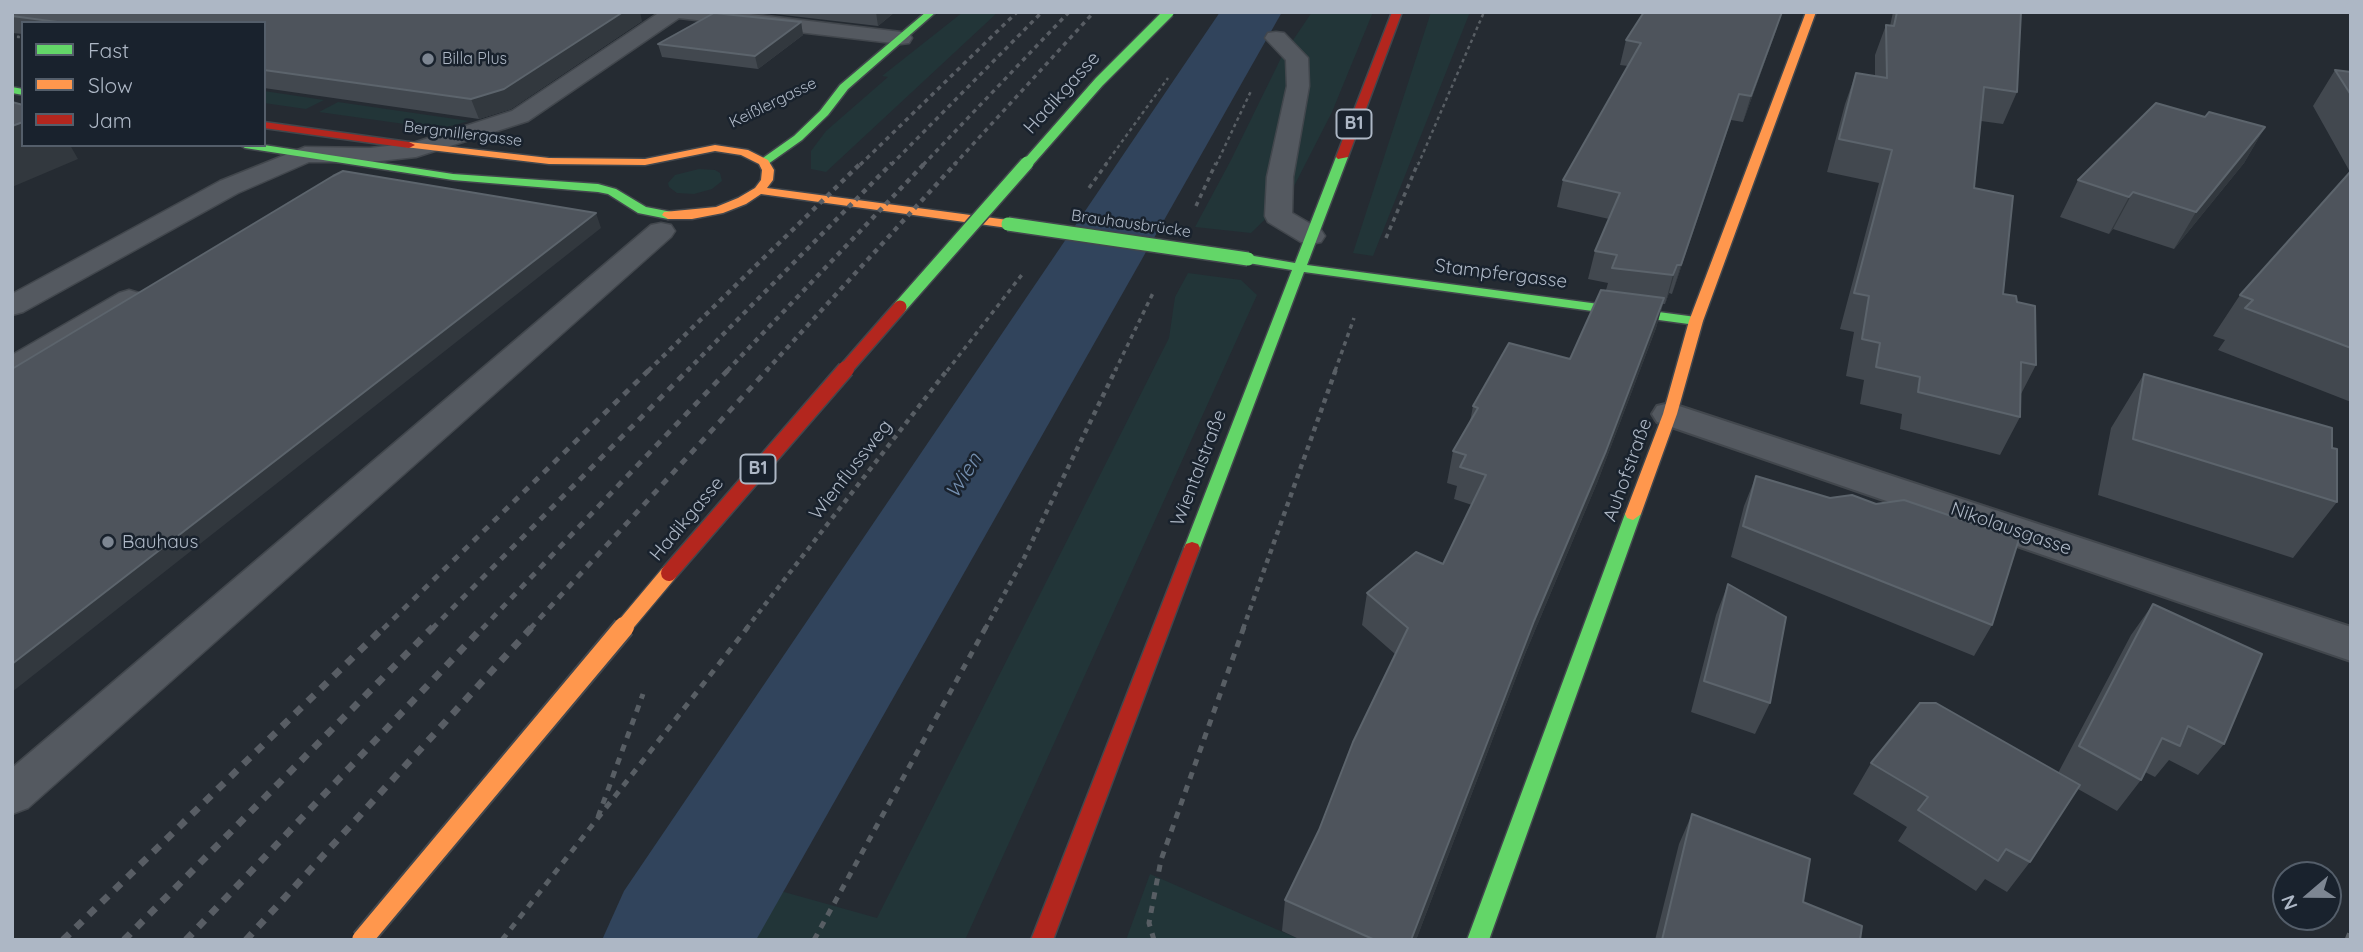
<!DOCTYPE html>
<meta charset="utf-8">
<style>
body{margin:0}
#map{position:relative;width:2363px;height:952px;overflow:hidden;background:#252b32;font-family:Quicksand,sans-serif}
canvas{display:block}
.frame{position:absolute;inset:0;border:14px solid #adb7c5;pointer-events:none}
.legend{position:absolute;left:21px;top:21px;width:245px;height:126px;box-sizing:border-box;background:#19222d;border:2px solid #545e6a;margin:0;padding:9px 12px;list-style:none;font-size:21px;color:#adb7c5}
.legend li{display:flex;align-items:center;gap:14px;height:35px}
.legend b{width:35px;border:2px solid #545e6a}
.north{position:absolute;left:2272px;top:861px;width:70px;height:70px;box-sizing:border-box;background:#19222d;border:2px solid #545e6a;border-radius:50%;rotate:250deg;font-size:19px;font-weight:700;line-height:28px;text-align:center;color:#adb7c5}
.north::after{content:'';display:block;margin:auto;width:24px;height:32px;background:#7d8692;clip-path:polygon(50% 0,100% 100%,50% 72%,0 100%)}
</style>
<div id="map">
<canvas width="2363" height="952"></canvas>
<div class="frame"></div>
<ul class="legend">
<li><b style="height:9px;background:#63d668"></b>Fast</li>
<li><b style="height:9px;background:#ff974d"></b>Slow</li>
<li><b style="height:9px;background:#b3261e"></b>Jam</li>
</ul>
<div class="north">N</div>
</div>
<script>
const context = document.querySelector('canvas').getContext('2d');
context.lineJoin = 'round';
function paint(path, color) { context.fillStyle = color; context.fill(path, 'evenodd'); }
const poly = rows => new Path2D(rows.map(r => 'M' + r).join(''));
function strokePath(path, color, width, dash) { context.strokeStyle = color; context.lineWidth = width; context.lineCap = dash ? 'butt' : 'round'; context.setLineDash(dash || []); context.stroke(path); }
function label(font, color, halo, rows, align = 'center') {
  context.font = font + ' Quicksand,sans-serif'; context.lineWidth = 5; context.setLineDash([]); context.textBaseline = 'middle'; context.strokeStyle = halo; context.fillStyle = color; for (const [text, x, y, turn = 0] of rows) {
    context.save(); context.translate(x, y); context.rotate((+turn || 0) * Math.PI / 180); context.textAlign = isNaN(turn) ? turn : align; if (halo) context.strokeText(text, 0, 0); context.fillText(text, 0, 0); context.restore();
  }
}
paint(poly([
 [963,12,998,12,826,172,811,169,811,151,826,131,888,77,882,76],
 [1312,12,1373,12,1332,112,1289,196,1251,233,1195,227,1231,160,1281,58],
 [1431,12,1470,12,1373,256,1353,253],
 [264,91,324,100,306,109,264,103],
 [338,102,469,121,440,129,319,112],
 [699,169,715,170,720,173,722,181,712,189,694,194,677,193,669,187,668,183,675,175],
 [1188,273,1241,280,1257,295,965,940,748,940,777,890,877,918,1169,338,1175,297],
 [1150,874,1301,940,1126,940]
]), '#223538');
paint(poly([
 [1220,12,1282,12,756,940,602,940,624,891,1220,12]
]), '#31445c');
const lane = poly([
 [660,12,734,12,901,32,909,33,912,38,909,43,901,44,679,18,528,121,416,157,370,162,309,162,238,193,23,312,12,315,12,294,220,181,305,147,370,148,413,143,512,111,660,12],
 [1276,32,1284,33,1308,58,1309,86,1293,177,1292,213,1321,230,1325,236,1321,242,1311,244,1301,242,1268,222,1265,216,1267,177,1287,86,1286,60,1265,38,1268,33,1276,32],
 [661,223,671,225,675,231,671,237,28,808,12,814,12,768,651,225,661,223],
 [129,290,139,293,144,299,139,305,23,375,12,377,12,355,119,293,129,290]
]);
const street = poly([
 [1670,403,2351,627,2351,661,1657,422,1652,414,1657,406,1670,403]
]);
const fast = poly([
 [926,12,936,12,848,89,828,115,802,140,768,164,760,164,760,160,794,136,820,111,840,85,926,12],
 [12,87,23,89,23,95,12,93,12,87],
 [240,145,264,145,453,174,598,184,616,189,646,207,672,212,674,215,668,219,638,213,608,194,598,192,453,180,245,148,240,145],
 [1342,154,1348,157,1307,265,1696,317,1703,321,1696,325,1304,272,1200,548,1198,552,1192,554,1186,552,1184,548,1292,270,1248,263,1242,259,1248,255,1295,263,1336,157,1342,154],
 [1633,508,1641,514,1489,940,1467,940,1625,514,1633,508]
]);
const slow = poly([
 [1806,12,1816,12,1703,321,1677,414,1641,514,1633,520,1627,518,1625,514,1663,414,1689,321,1806,12],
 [409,142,549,158,645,159,715,145,748,150,768,160,774,170,773,180,767,188,1008,220,1014,224,1008,228,761,194,746,204,723,213,692,219,668,219,662,215,664,212,716,207,738,198,755,188,761,180,762,170,759,164,741,155,715,151,645,165,549,164,405,147,405,143,409,142]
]);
const jam = poly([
 [1392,12,1402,12,1348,157,1338,159,1336,157,1392,12],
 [264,122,409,142,415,145,409,148,264,128,264,122],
 [1192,542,1198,544,1200,548,1053,940,1031,940,1184,548,1186,544,1192,542]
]);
strokePath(lane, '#42474d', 3);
strokePath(street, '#42474d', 4);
strokePath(fast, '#42474d', 3);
strokePath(slow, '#42474d', 3);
strokePath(jam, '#42474d', 3);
strokePath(poly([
 [23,30,18,37,23,37],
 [1105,165,1168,78],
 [1216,165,1251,91],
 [1418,165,1484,12]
]), '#585e64', 2.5, [3.5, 3.5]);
strokePath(poly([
 [1089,188,1107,163],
 [1196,206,1216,163],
 [1386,238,1418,163],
 [947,371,1024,272],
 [1115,371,1153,293],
 [1335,371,1354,318]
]), '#585e64', 3.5, [4.5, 4.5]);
strokePath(poly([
 [746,629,948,369],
 [985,629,1024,558,1116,369],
 [1243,629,1336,369]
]), '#585e64', 4.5, [5, 5]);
strokePath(poly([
 [598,817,643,694],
 [502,940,748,627],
 [814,940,986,627],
 [1154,940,1149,923,1161,860,1244,627],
 [2347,940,2351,930]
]), '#585e64', 5, [7, 7]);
paint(lane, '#545960');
paint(street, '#545960');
paint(fast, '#63d668');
paint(slow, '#ff974d');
paint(jam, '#b3261e');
strokePath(poly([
 [860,165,1017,12],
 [891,165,1042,12],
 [923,165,1069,12],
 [954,165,1094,12]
]), '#585d64', 3.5, [4.5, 4.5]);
strokePath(poly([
 [648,371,861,163],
 [687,371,892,163],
 [727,371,925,163],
 [766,371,956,163]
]), '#585d64', 4.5, [5, 5]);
strokePath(poly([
 [383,629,650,369],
 [432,629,689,369],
 [482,629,729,369],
 [530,629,768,369]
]), '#585d64', 5, [7, 7]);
strokePath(poly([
 [63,940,384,627],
 [124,940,433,627],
 [186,940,483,627],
 [246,940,532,627]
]), '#585d64', 7, [9, 9]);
const fastBridgeFar1 = poly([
 [1026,165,1099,82,1169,12]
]);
const fastBridge = poly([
 [1008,224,1248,259],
 [900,307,1027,163]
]);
const slowBridgeFar1 = poly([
 [622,629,669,573]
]);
const slowBridge = poly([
 [362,940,624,627]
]);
const jamBridgeFar1 = poly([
 [844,371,900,307]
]);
const jamBridge = poly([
 [669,573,846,369]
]);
strokePath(fastBridgeFar1, '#42474d', 13, []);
strokePath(fastBridge, '#42474d', 16, []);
strokePath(slowBridgeFar1, '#42474d', 19, []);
strokePath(slowBridge, '#42474d', 24, []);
strokePath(jamBridgeFar1, '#42474d', 16, []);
strokePath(jamBridge, '#42474d', 19, []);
strokePath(fastBridgeFar1, '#63d668', 10);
strokePath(fastBridge, '#63d668', 13);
strokePath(slowBridgeFar1, '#ff974d', 16);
strokePath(slowBridge, '#ff974d', 20);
strokePath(jamBridgeFar1, '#b3261e', 13);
strokePath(jamBridge, '#b3261e', 16);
paint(poly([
 [12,12,642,21,511,109,479,119,264,88,264,23,23,23,23,34,12,33],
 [758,12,895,12,878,26],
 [1893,12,2021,12,2017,92,2003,124,1981,121,1974,188,2003,294,2017,302,2036,365,2021,394,2020,417,2000,455,1900,429,1902,414,1860,404,1864,380,1846,376,1854,332,1840,329,1879,183,1827,172,1845,104,1856,73,1875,76,1875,55,1886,25,1890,26],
 [801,22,803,35,758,69,662,57,658,44],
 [1777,28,1743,122,1731,120,1672,294,1669,293,1665,304,1663,304,1656,328,1597,483,1525,654,1416,940,1301,940,1282,931,1285,900,1319,830,1395,654,1362,625,1367,593,1443,564,1472,505,1454,499,1457,486,1447,483,1453,451,1470,422,1473,406,1570,359,1606,290,1608,283,1588,279,1595,251,1609,219,1557,207,1563,180,1628,66,1620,65,1626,40],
 [2335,70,2351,72,2351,402,2218,350,2225,340,2213,336,2240,295,2350,172,2313,106],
 [2265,127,2244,163,2174,249,2113,229,2109,234,2060,217,2078,180],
 [2144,374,2332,448,2337,502,2293,558,2098,495,2111,428],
 [1756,476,1830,498,1876,504,1992,625,1974,656,1731,557,1744,506],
 [1728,584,1770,703,1755,734,1691,712,1716,615],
 [2153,604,2224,744,2198,775,2169,760,2155,777,2145,772,2141,780,2117,811,2078,789,2030,862,2007,892,1985,879,1976,891,1898,841,1907,827,1853,794,1871,763,2058,773,2131,635],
 [1692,814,1803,902,1860,940,1655,940,1679,844]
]), '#42484f');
paint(poly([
 [623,12,640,12,642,21,511,109,479,119,471,99],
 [876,12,895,12,878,26],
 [1782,12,1777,28,1743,122,1751,96],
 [801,22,803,35,758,69,755,56],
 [1739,94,1731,120,1672,294,1681,265],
 [23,122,23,145,70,145,78,159,12,187,12,126],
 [2265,127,2244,163,2174,249,2196,212],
 [2133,192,2113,229,2109,234,2129,197],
 [596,213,601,228,12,692,12,664],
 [1677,265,1669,293,1665,304,1673,275],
 [1664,298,1656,328,1597,483,1525,654,1416,940,1411,940,1534,621]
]), '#32383e');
const building = poly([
 [12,12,623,12,504,89,471,99,264,70,264,23,65,23,12,16,12,12],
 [1644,12,1782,12,1751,96,1739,94,1681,265,1677,265,1673,275,1612,268,1617,255,1595,251,1620,193,1563,180,1641,43,1626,40,1644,12],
 [1897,12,2021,12,2017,92,1984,87,1974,188,2013,196,2003,294,2016,296,2017,302,2035,306,2036,365,2021,362,2020,417,1918,392,1920,377,1876,367,1880,343,1862,339,1869,296,1854,293,1892,150,1839,139,1856,73,1887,78,1886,25,1894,26,1897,12],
 [714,13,801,22,755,56,658,44,714,13],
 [2335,70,2351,72,2351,95,2335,70],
 [12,102,23,105,23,122,12,126,12,102],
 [2156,103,2205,117,2209,112,2265,127,2196,212,2133,192,2129,197,2078,180,2156,103],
 [343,171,596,213,12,664,12,369,333,176,343,171],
 [2351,171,2351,348,2245,308,2253,300,2240,295,2351,171],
 [1601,290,1664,298,1606,451,1534,621,1411,940,1375,940,1285,900,1319,830,1353,742,1408,628,1367,593,1416,552,1443,564,1486,475,1460,467,1466,455,1453,451,1478,408,1473,406,1509,343,1570,359,1601,290],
 [2144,374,2332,428,2332,448,2337,449,2337,502,2133,439,2144,374],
 [1756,476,1830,498,1852,495,1876,504,1904,500,2019,539,1992,625,1743,526,1756,476],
 [1728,584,1786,617,1770,703,1704,681,1728,584],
 [2153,604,2262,654,2224,744,2188,726,2180,746,2162,738,2141,780,2079,746,2153,604],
 [1920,703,1936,703,2080,785,2030,862,2006,849,1998,861,1918,810,1928,797,1871,763,1920,703],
 [1692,814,1810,859,1803,902,1862,926,1860,940,1662,940,1692,814]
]);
paint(building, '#4e545c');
strokePath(building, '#5c646c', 2);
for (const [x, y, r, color] of [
 [428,59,7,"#7d8692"],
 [108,542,7,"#7d8692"]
]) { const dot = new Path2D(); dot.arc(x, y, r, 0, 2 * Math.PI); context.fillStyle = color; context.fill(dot); strokePath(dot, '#19222d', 2.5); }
label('16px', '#adb7c5', '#19222d', [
 ["Billa Plus",442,59]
], 'left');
label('16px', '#adb7c5', '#19222d', [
 ["Keißlergasse",773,103,-26],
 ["Bergmillergasse",463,134,7],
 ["Brauhausbrücke",1131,224,8]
]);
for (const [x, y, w] of [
 [1354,124,35],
 [758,469,35]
]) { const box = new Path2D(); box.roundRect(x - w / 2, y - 14.5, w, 29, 5); context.fillStyle = '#19222d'; context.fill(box); strokePath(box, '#adb7c5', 2); }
label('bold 18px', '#adb7c5', null, [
 ["B1",1354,124],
 ["B1",758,469]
]);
label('19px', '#adb7c5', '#19222d', [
 ["Hadikgasse",1062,93,-48],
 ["Stampfergasse",1501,274,7],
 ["Wientalstraße",1199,468,-69],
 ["Wienflussweg",851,470,-52],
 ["Auhofstraße",1628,470,-70],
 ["Hadikgasse",687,519,-50],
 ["Nikolausgasse",2011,529,19]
]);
label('19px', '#adb7c5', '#19222d', [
 ["Bauhaus",122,542]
], 'left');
label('italic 21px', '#748faf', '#19222d', [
 ["Wien",964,476,-58]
]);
</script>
